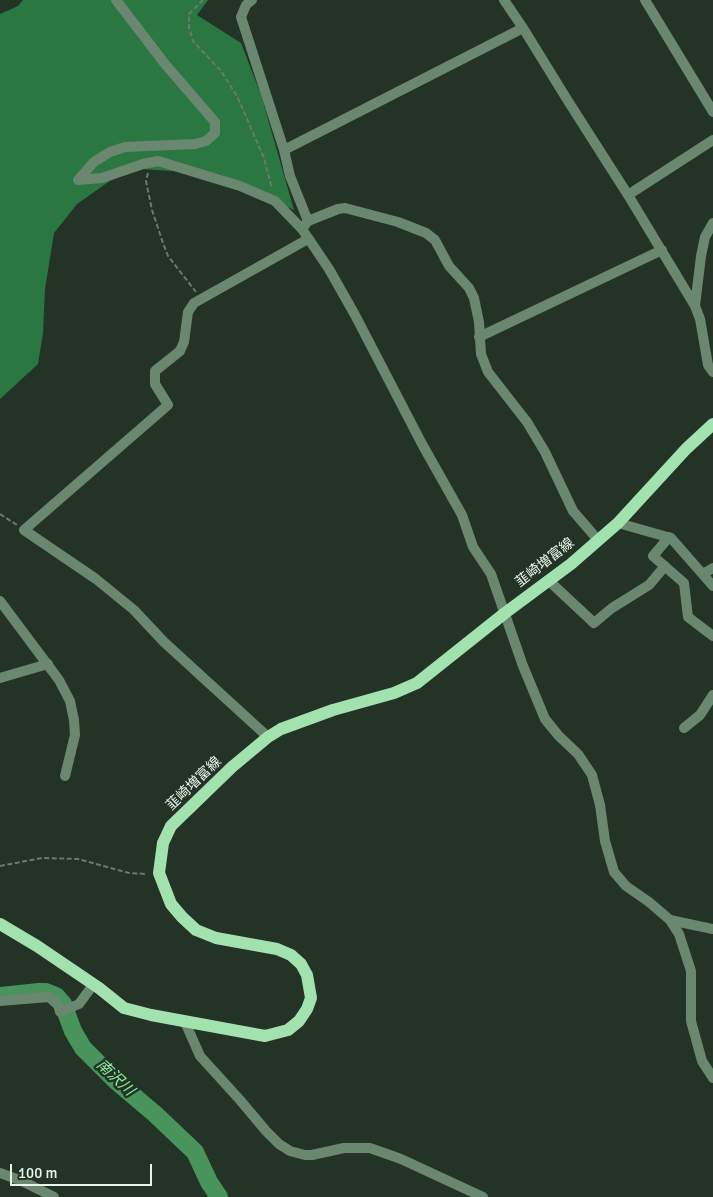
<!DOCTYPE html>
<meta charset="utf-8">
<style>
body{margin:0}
#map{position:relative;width:713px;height:1197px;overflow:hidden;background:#233426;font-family:Signika,sans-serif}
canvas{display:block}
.scale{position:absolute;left:10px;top:1164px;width:142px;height:22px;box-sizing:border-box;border:2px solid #e9f5eb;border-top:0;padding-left:6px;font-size:15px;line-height:18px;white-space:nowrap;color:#e9f5eb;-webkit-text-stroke:4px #233426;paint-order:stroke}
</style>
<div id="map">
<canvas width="713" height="1197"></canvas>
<div class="scale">100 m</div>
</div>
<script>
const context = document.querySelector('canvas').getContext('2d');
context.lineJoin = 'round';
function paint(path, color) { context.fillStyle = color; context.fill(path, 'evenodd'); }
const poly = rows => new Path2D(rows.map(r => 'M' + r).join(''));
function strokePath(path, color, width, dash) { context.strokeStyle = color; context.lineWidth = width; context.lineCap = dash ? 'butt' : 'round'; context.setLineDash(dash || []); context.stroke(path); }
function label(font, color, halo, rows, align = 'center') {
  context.font = font + ' Signika,"Noto Sans JP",sans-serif'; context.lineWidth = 5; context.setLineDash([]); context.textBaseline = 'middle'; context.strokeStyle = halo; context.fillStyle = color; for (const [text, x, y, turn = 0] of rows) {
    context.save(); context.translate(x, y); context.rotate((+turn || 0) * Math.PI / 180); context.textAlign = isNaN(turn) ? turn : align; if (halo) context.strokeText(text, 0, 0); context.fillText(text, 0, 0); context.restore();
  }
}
paint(poly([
 [23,0,208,0,197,15,241,43,261,95,294,210,219,174,141,169,114,178,77,204,54,233,45,289,43,333,38,364,0,399,0,14,18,6]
]), '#2b7741');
strokePath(poly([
 [0,996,39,992,46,992,56,996,63,1004,73,1031,83,1048,116,1081,155,1114,195,1152,209,1182,219,1197]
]), '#49945c', 18);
strokePath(poly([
 [203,0,189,14,189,27,193,41,221,71,237,96,264,158,272,189],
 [148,173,146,181,152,210,163,243,168,256,196,292],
 [0,514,17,525],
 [0,866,42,858,78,859,129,873,147,874]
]), '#6b7a6e', 2, [5, 2.5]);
strokePath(poly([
 [116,0,165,64,215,122,215,133,206,141,195,144,125,147,110,152,94,162,78,180,102,178,143,164,158,161,240,186,275,201,302,229],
 [252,0,246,5,241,17,284,150],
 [504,0,523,28,568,101,628,195,695,306,700,319,708,365,713,372],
 [645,0,713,112],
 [523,28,284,150,290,176,308,221,302,229,329,269,355,315,422,444,462,515,473,547,491,574,523,666,545,719,558,735,578,754,592,775,600,805,605,841,614,872,626,886,649,902,670,920,679,934,691,971,691,1021,702,1061,713,1078],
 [628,195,713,140],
 [308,221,338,209,345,208,398,222,426,233,435,240,449,266,469,288,474,298,479,322,481,354,488,372,527,422,545,452,573,511,598,540],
 [695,306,701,256,705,237,713,223],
 [479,337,662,250],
 [618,523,671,538,713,586],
 [669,537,653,556,684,583,688,617,713,636],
 [703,574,713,568],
 [548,580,594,623,612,608,649,585,665,566],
 [0,601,59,680,70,701,74,720,75,735,65,776],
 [0,678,48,664],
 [684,728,700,715,713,695],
 [268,737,164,642,134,610,96,579,24,530,168,405,155,384,155,371,180,351,184,342,188,312,194,303,308,239],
 [670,920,713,929],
 [0,1001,49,997,58,1005,60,1012,79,1004,93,985],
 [185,1022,200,1056,240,1100,266,1131,279,1144,290,1151,305,1155,312,1155,344,1148,370,1148,401,1159,483,1197],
 [0,1173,22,1181,54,1197]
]), '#6a8870', 10);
strokePath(poly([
 [0,924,37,946,99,988,124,1008,151,1015,265,1036,288,1030,299,1021,307,1009,311,998,307,975,301,964,291,955,277,949,216,938,196,930,182,917,171,904,159,873,163,843,171,826,232,767,268,737,281,729,333,710,394,693,417,683,505,613,571,564,618,523,686,449,713,424]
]), '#a2e2ae', 12);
label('14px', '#e9f5eb', '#233426', [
 ["韮崎増富線",545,563,-38],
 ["韮崎増富線",194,784,-44]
]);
label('italic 15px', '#8befa2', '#233426', [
 ["南沢川",115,1078,43]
]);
</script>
